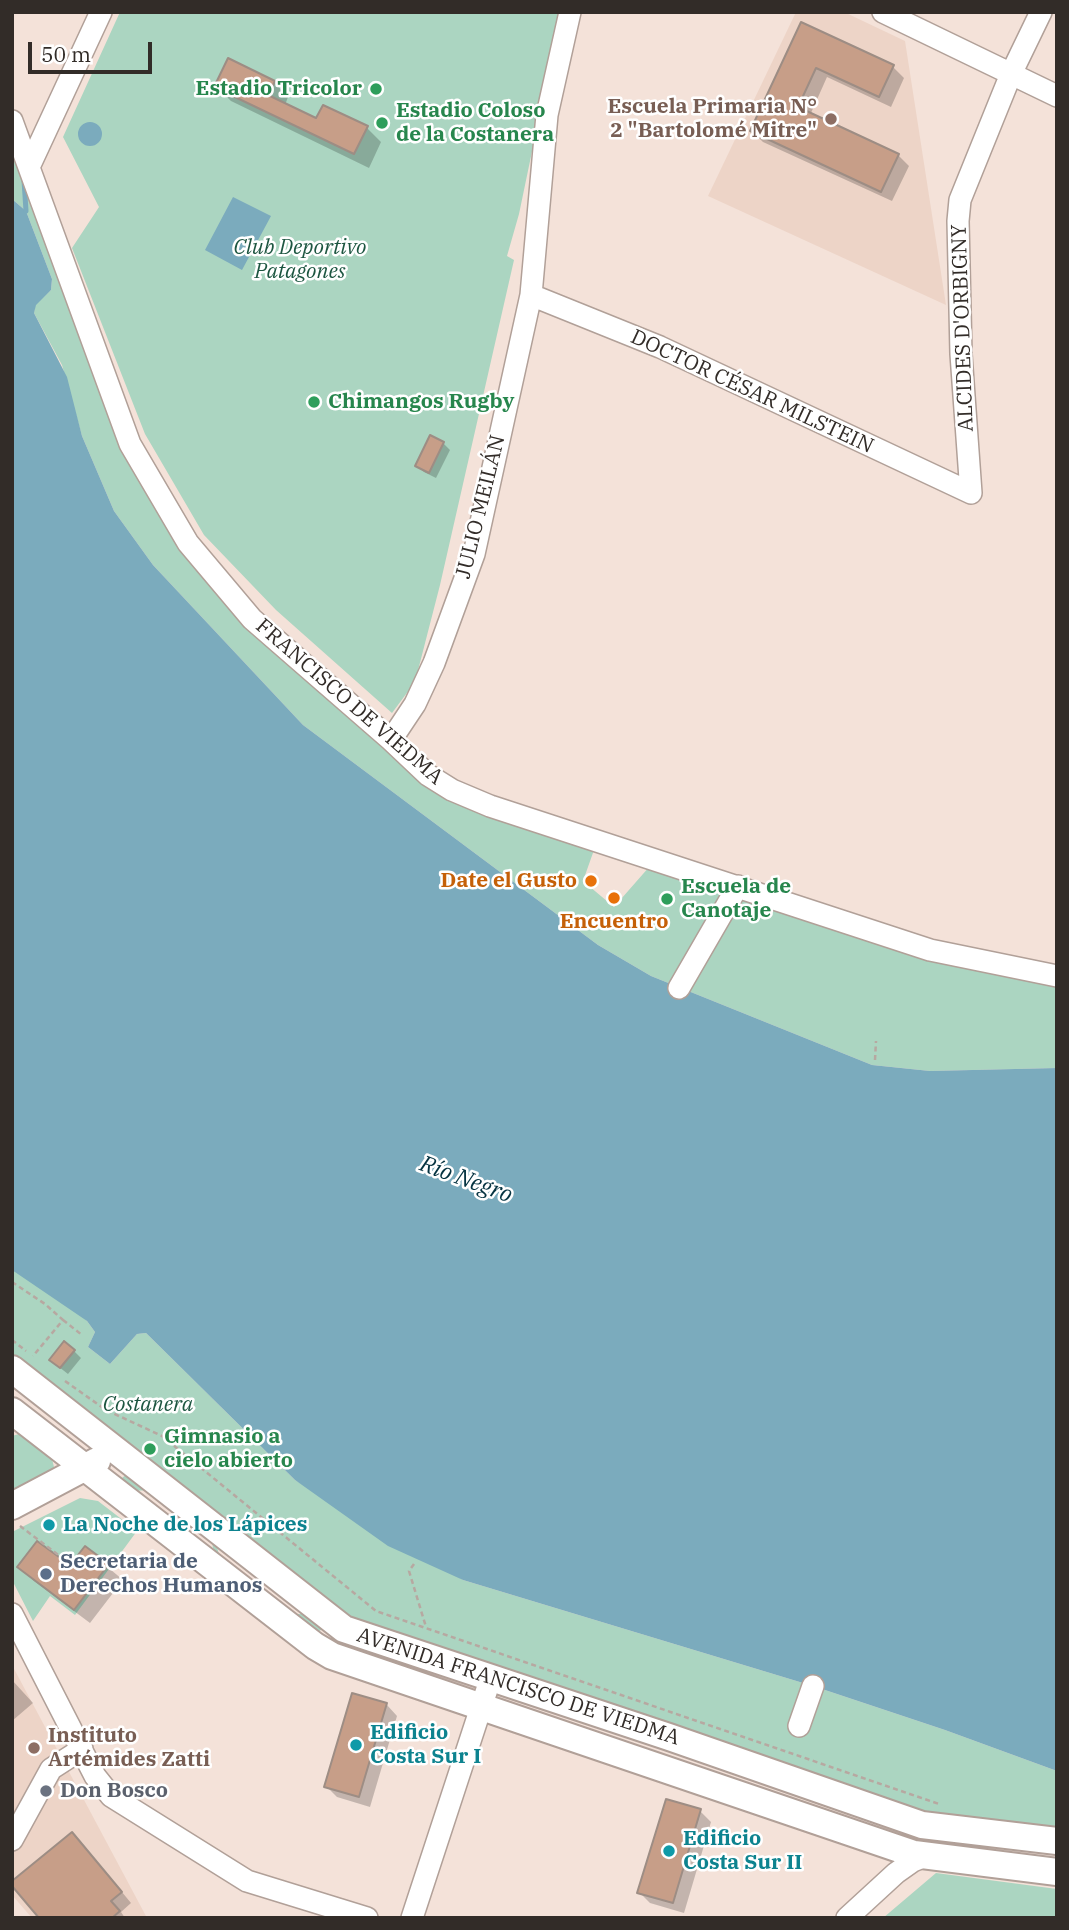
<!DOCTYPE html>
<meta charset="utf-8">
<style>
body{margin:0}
#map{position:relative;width:1069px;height:1930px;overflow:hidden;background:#f4e2d9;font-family:"IBM Plex Serif",serif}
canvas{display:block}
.frame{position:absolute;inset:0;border:14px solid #322c28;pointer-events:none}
.scale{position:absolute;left:28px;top:42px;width:124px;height:32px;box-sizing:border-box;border:4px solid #322c28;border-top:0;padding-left:9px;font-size:21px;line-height:24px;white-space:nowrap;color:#322c28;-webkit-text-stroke:5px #fff;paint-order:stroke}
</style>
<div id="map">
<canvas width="1069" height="1930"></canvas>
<div class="frame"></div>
<div class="scale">50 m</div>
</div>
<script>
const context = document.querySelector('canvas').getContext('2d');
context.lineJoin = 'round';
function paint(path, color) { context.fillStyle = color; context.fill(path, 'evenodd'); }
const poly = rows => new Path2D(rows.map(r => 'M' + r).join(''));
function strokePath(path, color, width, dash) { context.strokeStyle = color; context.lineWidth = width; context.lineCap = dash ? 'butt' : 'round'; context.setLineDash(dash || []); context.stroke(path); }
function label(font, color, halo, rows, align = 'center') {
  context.font = font + ' "IBM Plex Serif",serif'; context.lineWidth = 5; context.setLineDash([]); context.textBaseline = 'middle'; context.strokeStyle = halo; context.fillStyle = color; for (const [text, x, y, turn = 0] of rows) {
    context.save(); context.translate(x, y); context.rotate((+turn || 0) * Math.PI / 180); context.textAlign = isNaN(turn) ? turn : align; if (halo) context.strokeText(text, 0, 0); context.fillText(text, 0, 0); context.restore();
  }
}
paint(poly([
 [796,12,844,12,905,41,946,305,708,196],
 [12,1665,147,1918,32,1918,12,1895]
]), '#edd4c7');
paint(poly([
 [120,12,561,12,519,214,507,256,514,260,440,585,415,682,392,713,276,610,204,535,145,434,72,248,99,207,63,137],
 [12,146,70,312,125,453,244,625,426,786,486,816,594,850,583,881,614,907,650,866,1057,983,1057,1068,930,1071,872,1065,651,976,598,945,303,725,153,565,114,511,82,436,62,365,34,313,35,305,51,290,52,279,26,211,12,199],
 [12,1246,87,1321,95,1332,88,1347,110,1364,137,1334,146,1333,295,1480,463,1580,813,1686,945,1730,1057,1771,1057,1835,925,1819,346,1622,12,1360],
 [19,1434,25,1434,51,1455,54,1467,50,1472,12,1491,12,1436],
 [129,1472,213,1533,220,1558,295,1614,317,1614,324,1623,322,1629,317,1633,216,1560,210,1535,151,1490,130,1491,121,1479],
 [80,1498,98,1501,137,1531,75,1615,50,1596,33,1621,12,1580,12,1532],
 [936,1873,1057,1889,1057,1918,883,1918]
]), '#abd5c1');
paint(poly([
 '78 134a12 12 0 1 1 24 0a12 12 0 1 1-24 0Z',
 [233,197,271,216,242,270,205,250],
 [12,199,26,211,52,279,51,290,36,305,34,313,67,377,82,436,114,511,153,565,303,725,598,945,651,976,872,1065,930,1071,1057,1068,1057,1771,945,1730,813,1686,463,1580,388,1546,295,1480,146,1333,137,1334,110,1364,88,1347,95,1332,87,1321,12,1270]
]), '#7babbd');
paint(poly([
 [802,24,893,67,904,78,891,107,827,77,811,113,898,155,909,166,892,201,763,142,752,131],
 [274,82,288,97,285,105,317,120,367,128,381,142,369,168,231,101,216,86],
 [443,443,450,450,436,478,424,472,417,465],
 [74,1351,81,1358,68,1374,59,1367],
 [85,1548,123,1580,90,1623,34,1581,20,1567,70,1568],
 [12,1680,33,1703,12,1721],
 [353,1695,387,1705,397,1716,370,1807,337,1797,326,1786],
 [700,1811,711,1822,684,1913,650,1903,639,1892],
 [83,1845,131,1903,121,1912,125,1918,41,1918]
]), '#0003');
strokePath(poly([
 [24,180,26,211]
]), '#7babbd', 5);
const building = poly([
 [801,22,894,65,879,97,816,68,798,107,899,154,881,192,750,131,801,22],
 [228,58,275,81,268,95,316,118,323,105,368,126,354,154,214,87,228,58],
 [430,435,444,442,429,473,415,466,430,435],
 [64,1341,75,1350,60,1368,49,1360,64,1341],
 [37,1541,70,1565,85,1546,109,1564,74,1610,17,1567,37,1541],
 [352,1693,387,1703,359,1797,324,1787,352,1693],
 [666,1799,701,1809,673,1903,637,1893,666,1799],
 [72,1832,122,1892,111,1901,120,1911,112,1918,39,1918,12,1886,12,1881,72,1832]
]);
paint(building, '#c79e88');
strokePath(building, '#9d8d84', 2);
const minor = poly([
 [883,12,1057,96],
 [12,121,130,444,188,543,252,619,391,740,428,775,452,790,490,806,930,950,1057,976],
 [29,167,101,12],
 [531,295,660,347,971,493,961,354,958,221,960,200,1011,74,1041,12],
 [391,740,415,704,434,663,474,554,531,295,547,115,570,12],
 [679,988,738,886],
 [12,1614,95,1776,111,1796,247,1881,367,1918],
 [799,1726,813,1686],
 [12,1840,51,1769,82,1749],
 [412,1918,491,1677],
 [847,1918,896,1873,913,1861,925,1856]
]);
const major = poly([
 [12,1369,344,1629,669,1737,922,1825,1057,1841],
 [12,1411,315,1646,332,1656,914,1854,1057,1872],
 [12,1506,97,1461]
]);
strokePath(minor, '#b1a098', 24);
strokePath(major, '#b1a098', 30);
strokePath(poly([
 [875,1060,876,1041],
 [12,1282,45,1304,63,1320,33,1356],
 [63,1320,82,1335],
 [12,1340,26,1351],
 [65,1381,106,1410,162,1436,376,1611,939,1804],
 [20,1526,69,1563],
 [414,1564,409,1571,426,1627]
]), '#b7a8a1', 2.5, [5, 3.5]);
strokePath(minor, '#fff', 21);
strokePath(major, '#fff', 26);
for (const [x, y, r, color] of [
 [376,89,7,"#2e9e5b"],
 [831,119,7,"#8d6e63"],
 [382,123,7,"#2e9e5b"],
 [314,402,7,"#2e9e5b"],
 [591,881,7,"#e8710a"],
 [614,898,7,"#e8710a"],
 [667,899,7,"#2e9e5b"],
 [150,1449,7,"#2e9e5b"],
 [49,1525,7,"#0f9aa8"],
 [46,1574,7,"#5c6f8a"],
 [356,1745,7,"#0f9aa8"],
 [34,1748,7,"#8d6e63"],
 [46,1791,7,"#6b7280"],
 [669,1851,7,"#0f9aa8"]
]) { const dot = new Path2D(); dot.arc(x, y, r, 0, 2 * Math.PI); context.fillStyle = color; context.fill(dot); strokePath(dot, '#fff', 2.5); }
label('bold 21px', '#27864d', '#fff', [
 ["Estadio Tricolor",362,89,"right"],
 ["Estadio Coloso",396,111],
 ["de la Costanera",396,135],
 ["Chimangos Rugby",328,402],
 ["Escuela de",681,887],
 ["Canotaje",681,911],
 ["Gimnasio a",164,1437],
 ["cielo abierto",164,1461]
], 'left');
label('bold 21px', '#785e54', '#fff', [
 ["Escuela Primaria N°",817,107],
 ["2 \"Bartolomé Mitre\"",817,131],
 ["Instituto",48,1736,"left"],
 ["Artémides Zatti",48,1760,"left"]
], 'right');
label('italic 21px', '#1d5641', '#fff', [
 ["Club Deportivo",300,248],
 ["Patagones",300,272],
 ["Costanera",148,1405]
]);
label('21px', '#322c28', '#fff', [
 ["ALCIDES D'ORBIGNY",963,328,-92],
 ["DOCTOR CÉSAR MILSTEIN",752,392,25],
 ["JULIO MEILÁN",481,507,-76],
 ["FRANCISCO DE VIEDMA",349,702,41],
 ["AVENIDA FRANCISCO DE VIEDMA",518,1687,18]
]);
label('bold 21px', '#c56008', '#fff', [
 ["Date el Gusto",577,881],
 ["Encuentro",614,922,"center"]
], 'right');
label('bold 21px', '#0d838f', '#fff', [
 ["La Noche de los Lápices",63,1525],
 ["Edificio",370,1733],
 ["Costa Sur I",370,1757],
 ["Edificio",683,1839],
 ["Costa Sur II",683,1863]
], 'left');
label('bold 21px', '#4e5e75', '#fff', [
 ["Secretaria de",60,1562],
 ["Derechos Humanos",60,1586]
], 'left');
label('bold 21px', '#5b616d', '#fff', [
 ["Don Bosco",60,1791]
], 'left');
label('italic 23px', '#053341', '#fff', [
 ["Río Negro",466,1180,20]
]);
</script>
